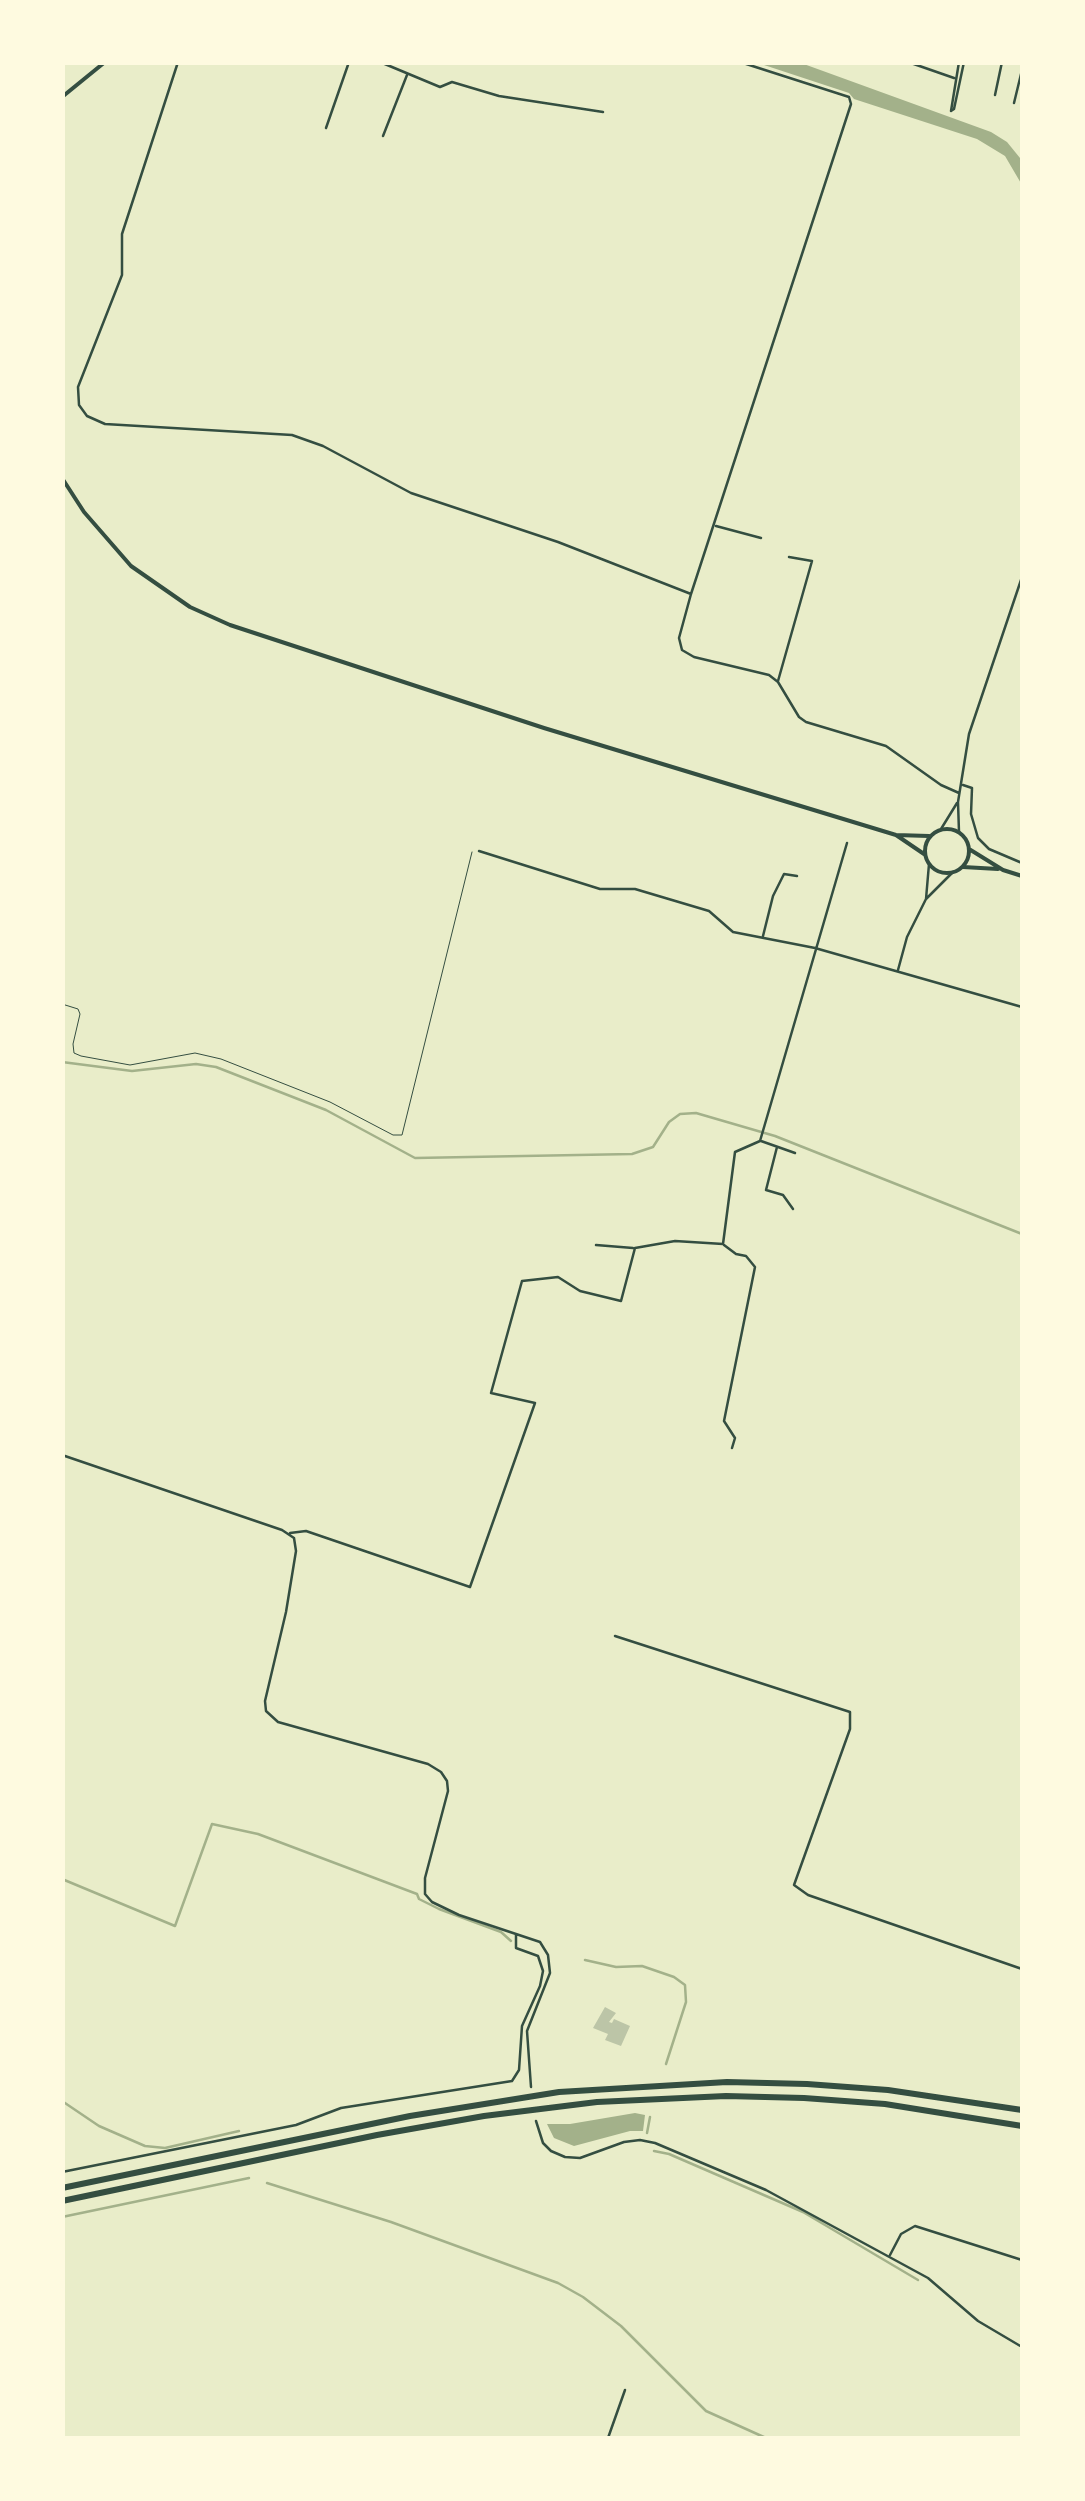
<!DOCTYPE html>
<style>
body{margin:0}
#map{position:relative;width:1085px;height:2501px;overflow:hidden;background:#e9edc9;font-family:Commissioner,sans-serif}
canvas{display:block}
.frame{position:absolute;inset:0;border:65px solid #fefae0;pointer-events:none}
</style>
<div id="map">
<canvas width="1085" height="2501"></canvas>
<div class="frame"></div>
</div>
<script>
const context = document.querySelector('canvas').getContext('2d');
context.lineJoin = 'round';
function paint(path, color) { context.fillStyle = color; context.fill(path, 'evenodd'); }
const poly = rows => new Path2D(rows.map(r => 'M' + r).join(''));
function strokePath(path, color, width, dash) { context.strokeStyle = color; context.lineWidth = width; context.lineCap = dash ? 'butt' : 'round'; context.setLineDash(dash || []); context.stroke(path); }
paint(poly([
 [758,63,801,63,991,132,1007,142,1020,158,1022,185,1005,156,977,139,854,99,849,93],
 [635,2113,645,2115,643,2131,630,2131,574,2146,554,2138,547,2124,570,2124]
]), '#a3b18a');
strokePath(poly([
 [62,1062,132,1071,196,1064,216,1067,326,1110,415,1158,632,1154,653,1147,669,1122,680,1114,696,1113,775,1136,1022,1234],
 [62,1879,175,1926,212,1824,258,1834,417,1894,419,1899,439,1909,501,1932,511,1941],
 [585,1960,616,1967,642,1966,674,1977,685,1985,686,2002,666,2064],
 [62,2101,99,2126,145,2146,165,2148,239,2131],
 [647,2133,650,2117],
 [654,2151,669,2154,803,2212,918,2280],
 [267,2183,391,2222,558,2283,583,2297,621,2326,706,2411,766,2438],
 [62,2217,249,2178]
]), '#a3b18a', 2.5);
paint(poly([
 [605,2007,616,2013,609,2022,612,2023,614,2019,630,2026,621,2046,605,2040,608,2034,593,2028]
]), '#bcc5a7');
strokePath(poly([
 [62,1004,78,1009,80,1014,73,1044,74,1053,81,1056,130,1065,195,1053,221,1059,330,1102,393,1135,402,1135,472,852]
]), '#344e41', 1);
strokePath(poly([
 [178,62,122,234,122,275,78,387,79,405,87,416,105,424,292,435,323,446,411,493,558,542,691,594,679,638,682,650,694,657,769,675,778,682,799,717,806,722,886,746,941,785,959,793],
 [380,62,440,87,452,82,499,96,603,112],
 [908,62,954,78],
 [959,62,951,111,954,109,964,62],
 [995,95,1002,62],
 [1014,103,1022,70],
 [326,128,349,62],
 [383,136,407,75],
 [716,526,761,538],
 [691,594,851,104,849,97,740,62],
 [778,681,812,561,789,557],
 [963,785,972,788,971,814,978,838,989,849,1022,863],
 [941,829,957,803],
 [959,832,958,802,969,734,1022,577],
 [479,851,600,889,635,889,709,911,733,932,815,948,1022,1007],
 [929,864,926,899,953,872],
 [763,936,773,896,784,874,797,876],
 [898,970,907,937,926,899],
 [761,1141,795,1153],
 [777,1147,766,1190,783,1195,793,1209],
 [596,1245,633,1248],
 [724,1245,736,1254,746,1256,755,1267,724,1421,735,1438,732,1448],
 [62,1455,282,1530,294,1538,296,1551,286,1612,265,1701,266,1711,278,1722,428,1764,441,1772,447,1781,448,1791,425,1878,425,1894,432,1902,459,1915,540,1942,548,1955,550,1973,527,2031,531,2087],
 [290,1533,306,1531,470,1587,535,1403,491,1393,522,1281,558,1277,580,1291,621,1301,635,1248,675,1241,723,1244,735,1152,760,1141,847,843],
 [615,1636,850,1712,850,1729,794,1885,808,1895,1022,1969],
 [536,2121,543,2143,551,2151,565,2157,580,2158,624,2142,640,2140,655,2143,766,2190,928,2278,978,2321,1022,2347],
 [62,2172,296,2125,341,2108,512,2081,519,2070,522,2026,540,1986,543,1971,538,1956,516,1948,516,1935],
 [890,2255,901,2234,915,2226,1022,2260],
 [608,2438,625,2390]
]), '#344e41', 2.5);
strokePath(poly([
 [62,97,105,62],
 [62,478,84,512,131,566,190,607,230,625,544,728,896,835,929,836],
 '925 851a22 22 0 1 1 44 0a22 22 0 1 1-44 0Z',
 [896,835,924,854],
 [969,849,1003,870,1022,876],
 [963,867,998,869]
]), '#344e41', 4);
strokePath(poly([
 [62,2188,410,2116,559,2092,727,2082,807,2084,888,2090,1022,2110],
 [62,2201,377,2135,484,2116,597,2102,726,2096,804,2098,885,2104,1022,2126]
]), '#344e41', 6);
</script>
